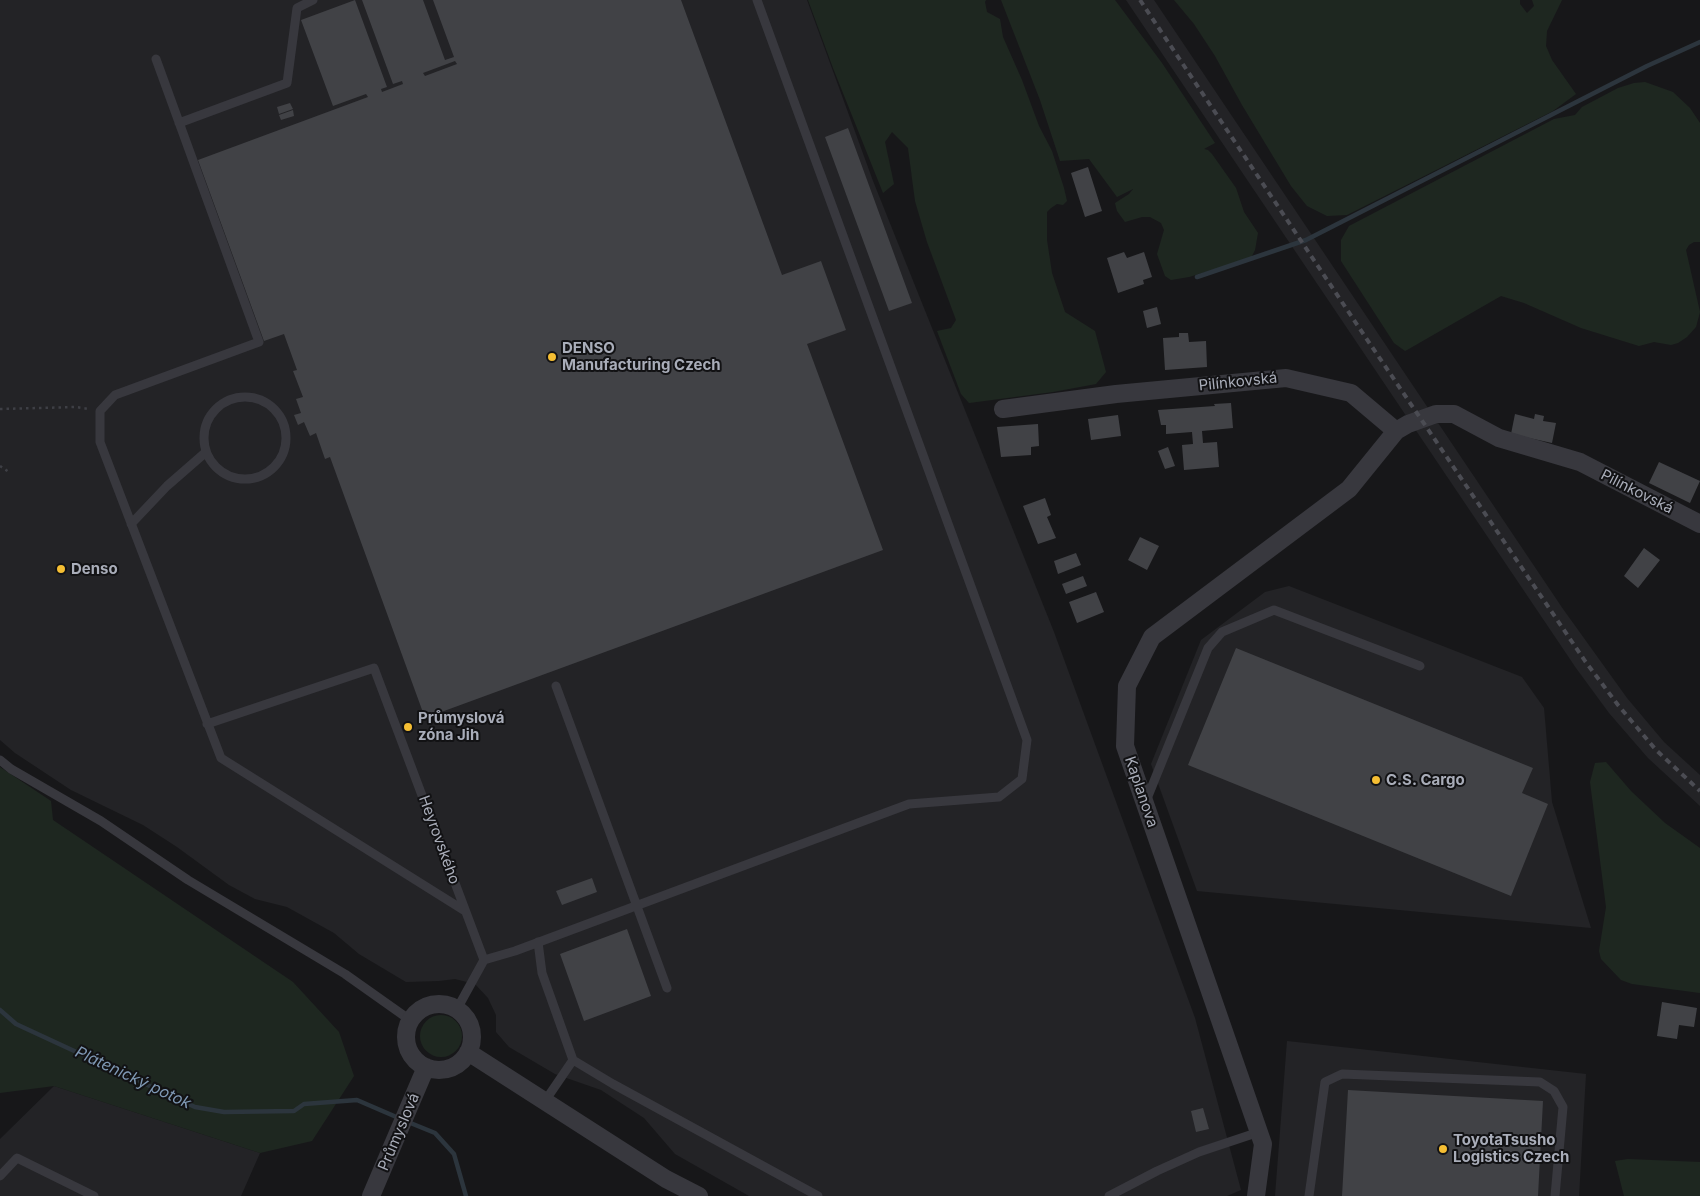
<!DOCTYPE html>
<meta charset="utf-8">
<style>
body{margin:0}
canvas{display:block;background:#171719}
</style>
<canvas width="1700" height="1196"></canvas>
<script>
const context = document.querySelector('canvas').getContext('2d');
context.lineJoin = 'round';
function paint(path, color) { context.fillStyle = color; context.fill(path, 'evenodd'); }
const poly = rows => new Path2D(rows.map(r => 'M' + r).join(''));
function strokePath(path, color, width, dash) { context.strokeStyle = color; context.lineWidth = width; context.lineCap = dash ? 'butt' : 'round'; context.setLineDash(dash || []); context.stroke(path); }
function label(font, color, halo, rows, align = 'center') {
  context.font = font + ' Inter,sans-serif'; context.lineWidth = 4; context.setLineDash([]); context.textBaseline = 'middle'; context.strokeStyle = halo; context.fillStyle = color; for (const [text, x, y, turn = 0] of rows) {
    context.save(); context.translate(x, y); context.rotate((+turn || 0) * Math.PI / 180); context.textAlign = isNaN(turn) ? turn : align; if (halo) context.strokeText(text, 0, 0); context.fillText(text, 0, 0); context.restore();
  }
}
paint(poly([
 [0,0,807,0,873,181,1054,632,1195,1018,1241,1190,1227,1196,749,1196,675,1154,644,1118,601,1090,555,1074,509,1047,496,1032,496,1015,488,998,475,984,455,979,439,981,406,982,359,954,334,933,287,907,255,899,229,885,177,847,143,825,71,790,15,753,0,740],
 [1126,0,1154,0,1563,609,1627,698,1664,742,1700,775,1700,806,1648,758,1609,713,1576,668],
 [1289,586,1522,677,1544,708,1552,802,1591,928,1197,891,1151,764,1201,640,1265,592],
 [1287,1041,1586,1074,1579,1196,1275,1196],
 [54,1086,260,1153,241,1196,0,1196,0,1139]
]), '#232326');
paint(poly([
 [808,0,986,0,985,2,987,12,1000,19,1003,37,1022,80,1039,126,1052,151,1064,188,1067,201,1063,205,1057,204,1051,208,1047,212,1047,240,1052,273,1065,312,1095,331,1106,372,1096,384,1053,392,969,403,961,394,937,331,951,328,956,320,927,242,915,201,908,148,892,132,885,142,894,184,883,193,833,68],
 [1001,0,1115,0,1162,63,1215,143,1204,149,1208,150,1212,154,1236,188,1244,212,1258,233,1255,250,1251,258,1189,277,1171,280,1165,276,1157,254,1164,230,1161,223,1150,217,1142,217,1125,222,1117,211,1115,203,1129,194,1133,189,1117,197,1089,159,1060,161,1040,100],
 [1174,0,1520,0,1520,4,1527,13,1534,6,1532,0,1562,0,1547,31,1546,46,1552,60,1576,94,1553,111,1347,215,1327,216,1307,206,1291,186,1242,105,1215,56,1194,24],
 [1645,82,1673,92,1690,108,1700,123,1700,242,1694,242,1689,245,1686,250,1700,312,1696,327,1687,337,1678,343,1671,345,1654,342,1639,346,1581,328,1524,303,1501,296,1407,350,1405,351,1394,343,1341,261,1341,240,1349,226,1554,119,1575,115,1582,107,1618,88,1634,83],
 [1606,762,1631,791,1665,823,1700,848,1700,993,1632,984,1621,980,1601,959,1599,951,1606,907,1590,782,1595,763],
 [0,767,51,801,53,820,293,982,339,1032,354,1076,312,1141,260,1153,54,1086,0,1093],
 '420 1036a21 21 0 1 1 42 0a21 21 0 1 1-42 0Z',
 [1628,1159,1700,1162,1700,1196,1624,1196,1615,1161]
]), '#1e2720');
strokePath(poly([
 [1197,277,1306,240,1647,66,1700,42],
 [0,1010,16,1024,195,1107,224,1112,294,1111,304,1104,357,1100,401,1119],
 [408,1122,435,1133,454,1154,466,1196]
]), '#2c353d', 4.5);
paint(poly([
 [355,0,387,87,381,89,382,92,403,84,402,81,393,84,362,0,423,0,445,60,454,57,433,0,681,0,782,275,821,261,846,330,807,344,883,550,425,718,330,457,325,459,316,433,310,436,304,422,298,425,294,415,301,413,296,399,303,397,293,371,297,370,284,334,264,341,198,160,368,97,366,94,333,106,301,20],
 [455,61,457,64,425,76,423,73],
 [290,103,293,109,279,114,277,107],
 [293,110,294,116,281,120,279,115],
 [848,128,912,303,889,311,825,137],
 [1088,167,1102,211,1085,217,1071,173],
 [1124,252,1127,258,1144,252,1152,277,1143,280,1144,284,1118,293,1107,258],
 [1157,307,1161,324,1147,328,1143,311],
 [1179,333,1188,333,1189,342,1206,341,1207,367,1165,370,1163,338,1179,337],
 [1231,403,1233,428,1202,431,1203,443,1217,442,1219,467,1184,470,1182,445,1193,444,1192,432,1166,434,1166,425,1161,425,1158,410,1215,406,1214,404],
 [1515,414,1534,419,1535,414,1544,416,1543,421,1556,423,1552,443,1511,434],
 [1118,415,1121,436,1091,440,1088,419],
 [1038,424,1039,446,1031,447,1031,455,1001,457,997,427],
 [1168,447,1175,466,1165,469,1158,451],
 [1659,462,1700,481,1690,503,1649,483],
 [1045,498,1051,515,1047,517,1056,538,1038,544,1023,506],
 [1140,537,1159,546,1147,570,1128,560],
 [1644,548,1660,560,1638,588,1624,576],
 [1076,553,1081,565,1058,574,1054,561],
 [1083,576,1087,586,1066,594,1062,584],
 [1096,592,1104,612,1077,623,1069,602],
 [1236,648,1533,768,1522,793,1548,804,1511,896,1188,765],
 [592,878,597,892,562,905,556,891],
 [627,929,651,996,584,1021,560,954],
 [1662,1002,1697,1008,1694,1027,1679,1025,1677,1039,1657,1036],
 [1348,1090,1543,1101,1538,1196,1342,1196],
 [1203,1108,1209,1129,1196,1132,1191,1111]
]), '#414246');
strokePath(poly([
 [0,409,76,407,89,409],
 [0,466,9,472]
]), '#3e3f45', 2.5, [2.5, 4]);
strokePath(poly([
 [156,59,259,342,115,395,100,411,100,442,221,758,465,911],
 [179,123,287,83,297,8,313,0],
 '204 438a41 41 0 1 1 82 0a41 41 0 1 1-82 0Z',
 [131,524,167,486,206,452],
 [556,686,667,988],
 [207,724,374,668,484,960,457,1009],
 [0,760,11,769,101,821,188,880,345,974,410,1020],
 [1146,801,1208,648,1222,632,1274,610,1420,666],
 [538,942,542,973,573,1060,545,1101],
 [484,960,515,951,909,804,999,797,1022,779,1027,740,757,0],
 [573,1060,613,1084,818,1196],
 [0,1176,17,1158,94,1196],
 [1109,1196,1157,1171,1199,1152,1259,1132],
 [1309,1196,1325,1082,1342,1074,1540,1082,1554,1091,1563,1107,1555,1196]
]), '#38383e', 9);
strokePath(poly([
 [1003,409,1116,394,1286,378,1351,393,1396,431],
 '406 1037a33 33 0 1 1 66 0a33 33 0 1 1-66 0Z',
 [468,1052,666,1179,699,1196],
 [371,1196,426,1067],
 [1256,1196,1263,1144,1125,746,1127,686,1152,637,1349,489,1396,431,1408,424,1436,414,1454,414,1499,438,1580,462,1700,524]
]), '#38383e', 18);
strokePath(poly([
 [1140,0,1364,335,1585,661,1618,705,1656,750,1700,791]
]), '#4b4c53', 4, [6, 5]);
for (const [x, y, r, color] of [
 [552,357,5,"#f5be33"],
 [61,569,5,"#f5be33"],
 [408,727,5,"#f5be33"],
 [1376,780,5,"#f5be33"],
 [1443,1149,5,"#f5be33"]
]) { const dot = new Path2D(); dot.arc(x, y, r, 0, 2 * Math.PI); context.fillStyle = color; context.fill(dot); strokePath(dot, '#121214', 2); }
label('bold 15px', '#a9adb9', '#121214', [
 ["DENSO",562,348],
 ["Manufacturing Czech",562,365],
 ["Denso",71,569],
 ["Průmyslová",418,718],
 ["zóna Jih",418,735],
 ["C.S. Cargo",1386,780],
 ["ToyotaTsusho",1453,1140],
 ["Logistics Czech",1453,1157]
], 'left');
label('15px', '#a9adb9', '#121214', [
 ["Pilínkovská",1238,382,-6],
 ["Pilínkovská",1637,492,27],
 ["Kaplanova",1141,792,71],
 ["Heyrovského",439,840,70],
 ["Průmyslová",399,1132,-67]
]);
label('italic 16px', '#7f98b4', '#121214', [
 ["Plátenický potok",133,1078,25]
]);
</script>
